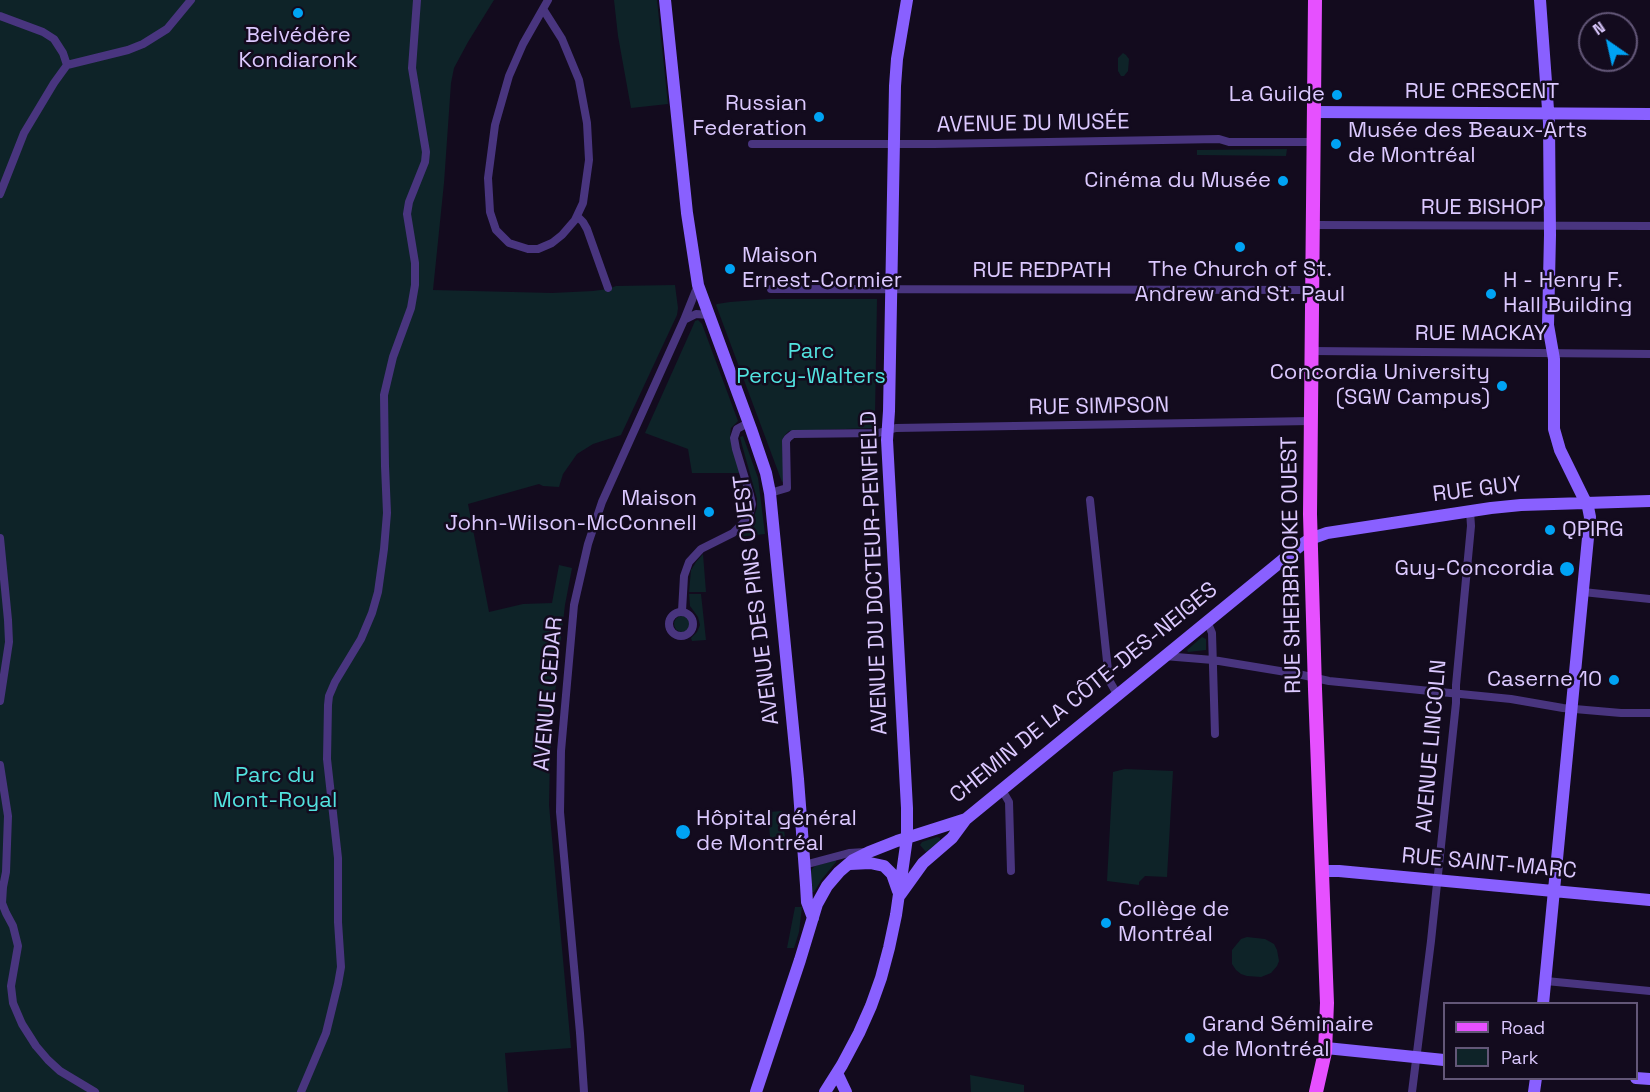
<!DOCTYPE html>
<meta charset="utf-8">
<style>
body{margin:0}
#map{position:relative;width:1650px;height:1092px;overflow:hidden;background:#130b1e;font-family:"Space Grotesk",sans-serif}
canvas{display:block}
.legend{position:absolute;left:1443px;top:1002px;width:195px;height:78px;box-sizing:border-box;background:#130b1e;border:2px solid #635778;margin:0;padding:8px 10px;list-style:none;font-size:18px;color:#dcc9ff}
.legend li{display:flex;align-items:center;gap:12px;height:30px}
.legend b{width:30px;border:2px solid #635778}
.north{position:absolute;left:1578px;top:12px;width:60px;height:60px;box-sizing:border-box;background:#130b1e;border:2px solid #635778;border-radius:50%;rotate:326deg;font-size:16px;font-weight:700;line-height:24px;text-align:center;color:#dcc9ff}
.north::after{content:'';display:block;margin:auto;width:21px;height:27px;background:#00a3f4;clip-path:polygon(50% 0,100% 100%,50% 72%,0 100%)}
</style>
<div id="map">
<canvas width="1650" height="1092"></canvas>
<ul class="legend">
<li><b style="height:8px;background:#e650ff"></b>Road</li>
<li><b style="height:16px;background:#0e2328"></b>Park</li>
</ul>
<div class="north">N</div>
</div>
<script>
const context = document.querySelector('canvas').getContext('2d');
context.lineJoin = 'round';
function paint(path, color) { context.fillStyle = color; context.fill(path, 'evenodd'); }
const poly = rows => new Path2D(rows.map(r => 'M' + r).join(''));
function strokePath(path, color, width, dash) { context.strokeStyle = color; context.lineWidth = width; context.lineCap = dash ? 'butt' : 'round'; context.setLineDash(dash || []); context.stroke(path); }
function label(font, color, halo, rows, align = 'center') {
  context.font = font + ' "Space Grotesk",sans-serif'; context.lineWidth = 5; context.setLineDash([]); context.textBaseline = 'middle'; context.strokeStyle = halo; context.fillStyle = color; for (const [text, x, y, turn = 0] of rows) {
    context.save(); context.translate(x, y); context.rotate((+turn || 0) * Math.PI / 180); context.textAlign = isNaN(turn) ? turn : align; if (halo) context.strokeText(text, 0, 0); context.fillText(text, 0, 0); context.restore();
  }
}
paint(poly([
 [0,0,494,0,468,42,454,68,451,83,444,183,433,290,552,293,593,291,608,289,616,286,675,285,678,308,677,315,621,435,593,444,577,454,563,474,559,487,543,486,539,484,468,504,489,612,523,604,552,603,559,565,572,568,565,605,557,671,550,756,549,805,571,1048,505,1053,508,1092,0,1092],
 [614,0,657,0,668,104,631,108,618,36],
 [1123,53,1126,55,1129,59,1128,71,1124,76,1121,76,1118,71,1118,58],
 [1287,149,1286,156,1197,155,1197,150],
 [769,299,877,299,875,415,873,428,789,431,785,435,782,440,784,481,782,482,716,305,717,304,730,302],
 [698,320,702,324,738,421,731,428,730,437,740,473,692,473,688,449,645,433,692,328,695,321],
 [743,436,758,478,765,534,737,537,752,522,757,508,757,499,742,445,740,437],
 [703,554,706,592,689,592,691,570,696,562],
 [689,594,701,594,706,640,692,641,691,638,697,632,700,625,698,617,690,606],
 '674 624a8 8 0 1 1 16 0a8 8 0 1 1-16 0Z',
 [1202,637,1206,639,1206,650,1188,652,1187,650],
 [1125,769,1173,771,1167,877,1145,876,1139,882,1139,885,1107,881,1113,772],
 [782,811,786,847,771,849,768,812],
 [937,837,940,838,940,841,926,852,920,845,922,842],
 [836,860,836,862,822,879,814,892,812,892,810,873,812,869,815,866],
 [795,907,802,907,799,932,794,948,787,948],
 [1247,937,1265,939,1274,944,1277,950,1279,961,1277,966,1271,973,1261,977,1247,976,1241,974,1236,970,1232,964,1232,950,1241,939],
 [970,1075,1024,1085,1024,1092,971,1092]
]), '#0e2328');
strokePath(poly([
 [543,9,562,39,579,80,587,123,589,160,583,203,575,220,562,235,552,243,538,249,528,249,509,243,496,230,490,212,488,178,495,125,509,76,523,44,548,0],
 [0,16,43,32,54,39,63,53,67,65,128,50,143,44,167,29,191,0],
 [752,144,934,144,1219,139,1229,142,1315,142],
 [0,194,24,133,54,83,67,65],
 [577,216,583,222,587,229,608,288],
 [1313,225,1650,226],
 [771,289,1313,290],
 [684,320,696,314,709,315],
 [1312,351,1650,354],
 [770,493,787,488,786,441,788,438,793,434,878,433,896,428,1311,421],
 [1090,500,1109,680,1117,694],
 [0,538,8,620,9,642,0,701],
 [1583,592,1650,599],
 [682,611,684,576,689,562,701,549,733,533,744,522,750,512,752,504,750,495,736,449,734,438,737,429,748,423],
 '669 624a12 12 0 1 1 24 0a12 12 0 1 1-24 0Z',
 [1207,621,1212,633,1215,734],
 [1164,656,1213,660,1298,674,1329,681,1511,699,1563,708,1621,713,1650,713],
 [0,765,8,816,6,872,3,887,2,903,6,913,13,926,18,946,11,986,13,1003,22,1024,36,1046,48,1060,60,1071,95,1092],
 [1002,790,1009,802,1011,871],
 [804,865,849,853,865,852],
 [1546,981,1650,991],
 [301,1092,326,1033,338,984,341,967,338,922,338,858,327,759,328,705,329,696,335,682,361,639,372,613,378,592,384,549,387,513,385,466,384,395,393,357,411,308,415,285,415,263,407,214,409,202,425,162,426,152,412,68,417,0],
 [584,1092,580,1033,560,812,561,751,574,605,588,544,602,502,684,320,698,285],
 [1412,1092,1431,941,1456,703,1456,685,1471,526,1470,511]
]), '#49357f', 8);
strokePath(poly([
 [665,0,687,213,698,285,751,429,766,473,770,493,798,779,806,885,807,902,813,918],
 [1540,0,1549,123,1550,235,1548,325,1554,359,1554,429,1560,450,1588,507,1590,517,1543,1004],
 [1315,112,1650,114],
 [850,864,870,863,884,866,892,874,898,891],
 [1323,871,1339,871,1650,900],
 [900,895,923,863,952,838,966,819],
 [1326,1048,1444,1060],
 [837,1073,846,1092],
 [1636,1078,1650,1079],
 [756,1092,800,960,817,904,827,886,839,872,853,860,869,852,897,841,966,819,1301,545,1310,539,1327,533,1491,508,1521,505,1650,501],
 [825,1092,842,1065,859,1033,871,1006,881,978,889,948,896,915,907,838,907,808,887,440,889,411,895,86,897,59,907,0],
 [1534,1092,1536,1078]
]), '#8960ff', 12);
strokePath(poly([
 [1315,0,1310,514,1315,689,1327,1003,1325,1052,1316,1092]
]), '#e650ff', 14);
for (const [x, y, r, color] of [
 [298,13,6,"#00a3f4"],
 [1337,95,6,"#00a3f4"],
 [819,117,6,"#00a3f4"],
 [1336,144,6,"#00a3f4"],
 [1283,181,6,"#00a3f4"],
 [1240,247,6,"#00a3f4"],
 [730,269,6,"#00a3f4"],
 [1491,294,6,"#00a3f4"],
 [1502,386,6,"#00a3f4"],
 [709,512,6,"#00a3f4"],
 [1550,530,6,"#00a3f4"],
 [1567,569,8,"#00a3f4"],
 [1614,680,6,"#00a3f4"],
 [683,832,8,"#00a3f4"],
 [1106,923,6,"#00a3f4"],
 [1190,1038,6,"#00a3f4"]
]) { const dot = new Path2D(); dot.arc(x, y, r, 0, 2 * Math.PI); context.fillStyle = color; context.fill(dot); strokePath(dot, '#130b1e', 2); }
label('22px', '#dcc9ff', '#130b1e', [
 ["Belvédère",298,36,"center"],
 ["Kondiaronk",298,61,"center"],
 ["La Guilde",1325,95],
 ["Russian",807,104],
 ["Federation",807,129],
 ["Musée des Beaux-Arts",1348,131,"left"],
 ["de Montréal",1348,156,"left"],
 ["Cinéma du Musée",1271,181],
 ["Maison",742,256,"left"],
 ["Ernest-Cormier",742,281,"left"],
 ["The Church of St.",1240,270,"center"],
 ["Andrew and St. Paul",1240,295,"center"],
 ["H - Henry F.",1503,281,"left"],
 ["Hall Building",1503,306,"left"],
 ["Concordia University",1490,373],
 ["(SGW Campus)",1490,398],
 ["Maison",697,499],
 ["John-Wilson-McConnell",697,524],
 ["QPIRG",1562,530,"left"],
 ["Guy-Concordia",1554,569],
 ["Caserne 10",1602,680],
 ["Hôpital général",696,819,"left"],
 ["de Montréal",696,844,"left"],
 ["Collège de",1118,910,"left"],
 ["Montréal",1118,935,"left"],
 ["Grand Séminaire",1202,1025,"left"],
 ["de Montréal",1202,1050,"left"]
], 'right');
label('22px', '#dcc9ff', '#130b1e', [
 ["RUE CRESCENT",1482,92],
 ["AVENUE DU MUSÉE",1033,124,-1],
 ["RUE BISHOP",1482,208],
 ["RUE REDPATH",1042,271],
 ["RUE MACKAY",1481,334],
 ["RUE SIMPSON",1099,407,-1],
 ["RUE GUY",1477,490,-7],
 ["RUE SHERBROOKE OUEST",1292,565,-91],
 ["AVENUE DU DOCTEUR-PENFIELD",875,573,-92],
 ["AVENUE DES PINS OUEST",757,600,-97],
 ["CHEMIN DE LA CÔTE-DES-NEIGES",1084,693,-39],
 ["AVENUE CEDAR",549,694,-85],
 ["AVENUE LINCOLN",1432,746,-85],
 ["RUE SAINT-MARC",1489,864,5]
]);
label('22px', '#52e2df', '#130b1e', [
 ["Parc",811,352],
 ["Percy-Walters",811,377],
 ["Parc du",275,776],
 ["Mont-Royal",275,801]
]);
</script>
